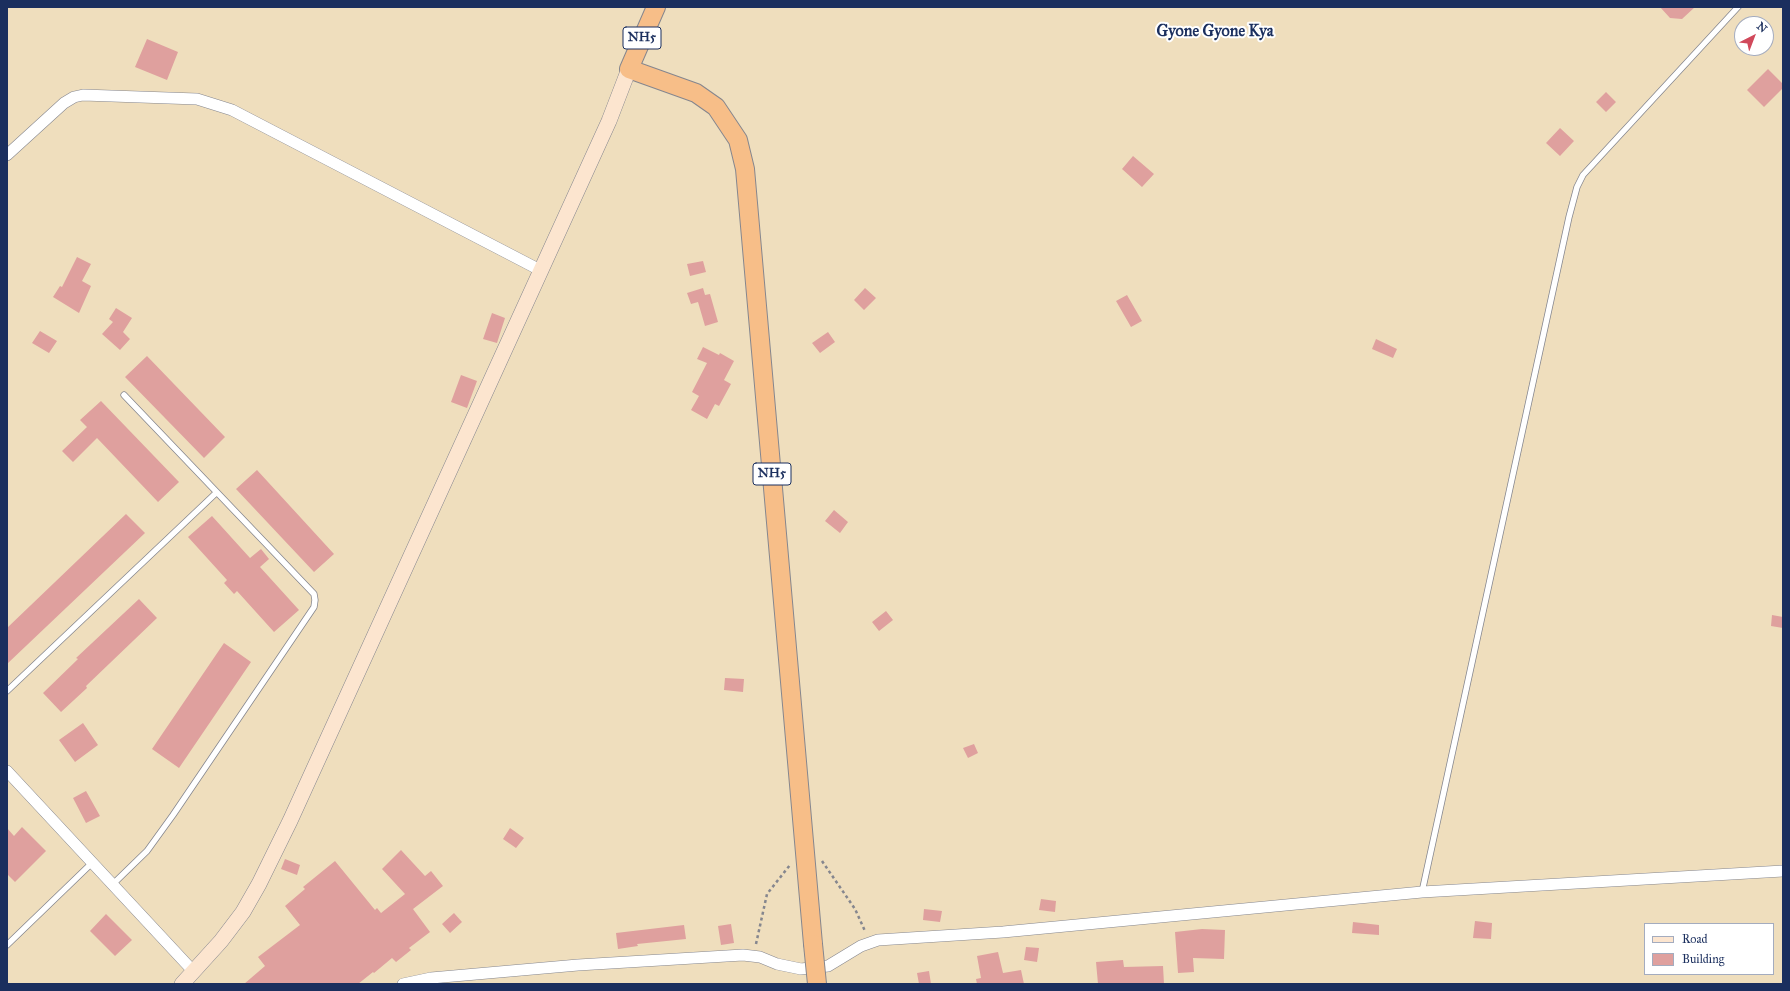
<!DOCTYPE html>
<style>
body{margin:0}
#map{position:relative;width:1790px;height:991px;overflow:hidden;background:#efdebd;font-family:"IM FELL Great Primer",serif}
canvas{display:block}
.frame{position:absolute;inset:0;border:8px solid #1b2f5e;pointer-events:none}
.legend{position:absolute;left:1644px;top:923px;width:130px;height:52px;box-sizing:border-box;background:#fff;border:1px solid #a4acbf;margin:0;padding:5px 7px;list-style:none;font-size:12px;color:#1b2f5e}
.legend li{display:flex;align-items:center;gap:8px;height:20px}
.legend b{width:20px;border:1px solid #a4acbf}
.north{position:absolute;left:1734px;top:16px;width:40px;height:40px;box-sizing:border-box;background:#fff;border:1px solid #a4acbf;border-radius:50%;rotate:42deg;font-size:11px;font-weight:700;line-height:16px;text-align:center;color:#1b2f5e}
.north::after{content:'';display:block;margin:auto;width:14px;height:18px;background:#d1495b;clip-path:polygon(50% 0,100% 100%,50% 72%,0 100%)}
</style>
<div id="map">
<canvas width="1790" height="991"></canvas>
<div class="frame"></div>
<ul class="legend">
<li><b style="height:5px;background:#fce5cf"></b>Road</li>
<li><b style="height:11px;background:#dfa09e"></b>Building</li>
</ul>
<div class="north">N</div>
</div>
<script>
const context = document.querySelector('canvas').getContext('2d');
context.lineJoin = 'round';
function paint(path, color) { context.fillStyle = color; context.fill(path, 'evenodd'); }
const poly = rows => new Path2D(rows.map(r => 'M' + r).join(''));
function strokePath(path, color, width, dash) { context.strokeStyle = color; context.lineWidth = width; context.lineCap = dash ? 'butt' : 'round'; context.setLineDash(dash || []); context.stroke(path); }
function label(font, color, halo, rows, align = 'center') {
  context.font = font + ' "IM FELL Great Primer",serif'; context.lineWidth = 4; context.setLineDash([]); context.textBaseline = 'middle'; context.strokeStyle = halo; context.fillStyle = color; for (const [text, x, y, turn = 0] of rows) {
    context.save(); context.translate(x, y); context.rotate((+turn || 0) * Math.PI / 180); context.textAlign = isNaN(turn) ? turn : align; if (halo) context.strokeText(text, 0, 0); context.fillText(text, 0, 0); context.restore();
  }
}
paint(poly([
 [1660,7,1695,7,1682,19,1670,18],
 [147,39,178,52,167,80,135,67],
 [1768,69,1783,84,1783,88,1764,107,1747,90],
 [1606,92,1616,102,1606,112,1596,102],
 [1560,128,1574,141,1560,156,1546,143],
 [1133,156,1154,174,1142,187,1122,169],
 [77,257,91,264,82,281,91,286,79,313,53,297,60,286,62,287],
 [703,261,706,272,690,276,687,264],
 [703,288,705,295,710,294,718,322,705,326,698,302,691,304,687,293],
 [865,288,876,298,864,310,854,300],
 [1127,295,1142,321,1131,327,1116,301],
 [116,308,132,318,123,332,130,339,120,350,102,334,113,322,109,319],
 [492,313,505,318,497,343,483,339],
 [40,331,57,341,49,353,32,343],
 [828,332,835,342,820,353,812,343],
 [1376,339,1397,349,1393,358,1372,349],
 [703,347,719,355,720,353,734,361,724,380,731,384,719,406,715,404,707,419,691,410,699,396,692,392,707,363,697,359],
 [147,356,225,437,204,458,125,377],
 [461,375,477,381,467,408,451,402],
 [101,401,179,482,158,502,97,438,73,462,62,451,87,427,80,420],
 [257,470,334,554,314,572,236,489],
 [834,510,848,522,840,533,825,521],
 [126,514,145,533,7,664,7,628],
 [212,516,250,558,261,549,269,559,260,567,299,610,274,632,237,591,234,594,224,583,227,580,188,537],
 [139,599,157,618,86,686,87,688,61,712,43,693,78,659,76,658],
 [886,611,893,620,879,631,872,622],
 [1772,615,1783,617,1783,628,1771,626],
 [224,643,251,662,179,768,152,749],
 [725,678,744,679,743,692,724,690],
 [83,723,98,745,75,762,59,740],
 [974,744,978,753,968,758,963,748],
 [86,791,100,816,86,823,73,798],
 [22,827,46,851,15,882,7,874,7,828,14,836],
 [510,828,524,838,516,848,503,839],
 [401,850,425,876,431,871,443,886,413,909,430,932,409,948,411,950,396,962,392,958,374,973,373,972,358,984,244,984,265,966,258,957,300,925,285,906,305,889,303,887,335,861,375,910,377,908,381,913,405,894,382,869],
 [285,859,300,865,297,875,281,869],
 [1041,899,1056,901,1055,912,1039,910],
 [924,909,942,911,940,922,923,920],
 [454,913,462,922,450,933,442,924],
 [106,914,132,940,115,956,90,931],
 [1475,921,1492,923,1491,939,1473,938],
 [1353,922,1379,925,1379,935,1352,933],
 [731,924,734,943,721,945,718,926],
 [684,925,686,939,637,944,638,946,618,949,616,933],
 [1202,929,1225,930,1224,959,1193,958,1194,972,1178,973,1175,932],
 [1026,947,1039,948,1037,962,1024,960],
 [998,952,1003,973,1021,970,1024,984,977,984,976,979,981,978,977,956],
 [1123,960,1124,967,1163,966,1164,984,1098,984,1096,962],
 [929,971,931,984,919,984,917,973]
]), '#dfa09e');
const service = poly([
 [7,691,216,493],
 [113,884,147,851,173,815,314,607,315,600,314,594,124,395],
 [1422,892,1569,217,1577,187,1583,175,1738,7],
 [7,945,93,862]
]);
const minor = poly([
 [7,155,64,103,74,97,83,95,197,99,232,110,540,270],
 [7,771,194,972],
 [403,984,431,978,578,965,743,955,760,957,777,964,801,969,828,966,861,946,878,940,1003,932,1422,892,1783,871]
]);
const secondary = poly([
 [182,984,221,941,243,912,259,884,290,821,609,121,629,69]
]);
const trunk = poly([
 [656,7,629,69,696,93,716,107,738,140,745,169,813,944]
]);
strokePath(service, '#85868e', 7);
strokePath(minor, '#85868e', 12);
strokePath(secondary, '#85868e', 16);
strokePath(trunk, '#85868e', 20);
strokePath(poly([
 [822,861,855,909,865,931],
 [756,944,767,894,790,865]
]), '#85868e', 2.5, [3, 3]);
strokePath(service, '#fff', 5.5);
strokePath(minor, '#fff', 11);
strokePath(secondary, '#fce5cf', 15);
strokePath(trunk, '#f7be88', 18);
const trunkBridge = poly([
 [813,944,817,984]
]);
strokePath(trunkBridge, '#85868e', 20, []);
strokePath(trunkBridge, '#f7be88', 18);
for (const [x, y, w] of [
 [642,38,38],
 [772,474,38]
]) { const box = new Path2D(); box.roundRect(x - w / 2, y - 11, w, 22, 3); context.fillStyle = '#fff'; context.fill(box); strokePath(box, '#1b2f5e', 1); }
label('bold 13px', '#1b2f5e', null, [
 ["NH5",642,38],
 ["NH5",772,474]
]);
label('bold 16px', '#1b2f5e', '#fff', [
 ["Gyone Gyone Kya",1215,32]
]);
</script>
